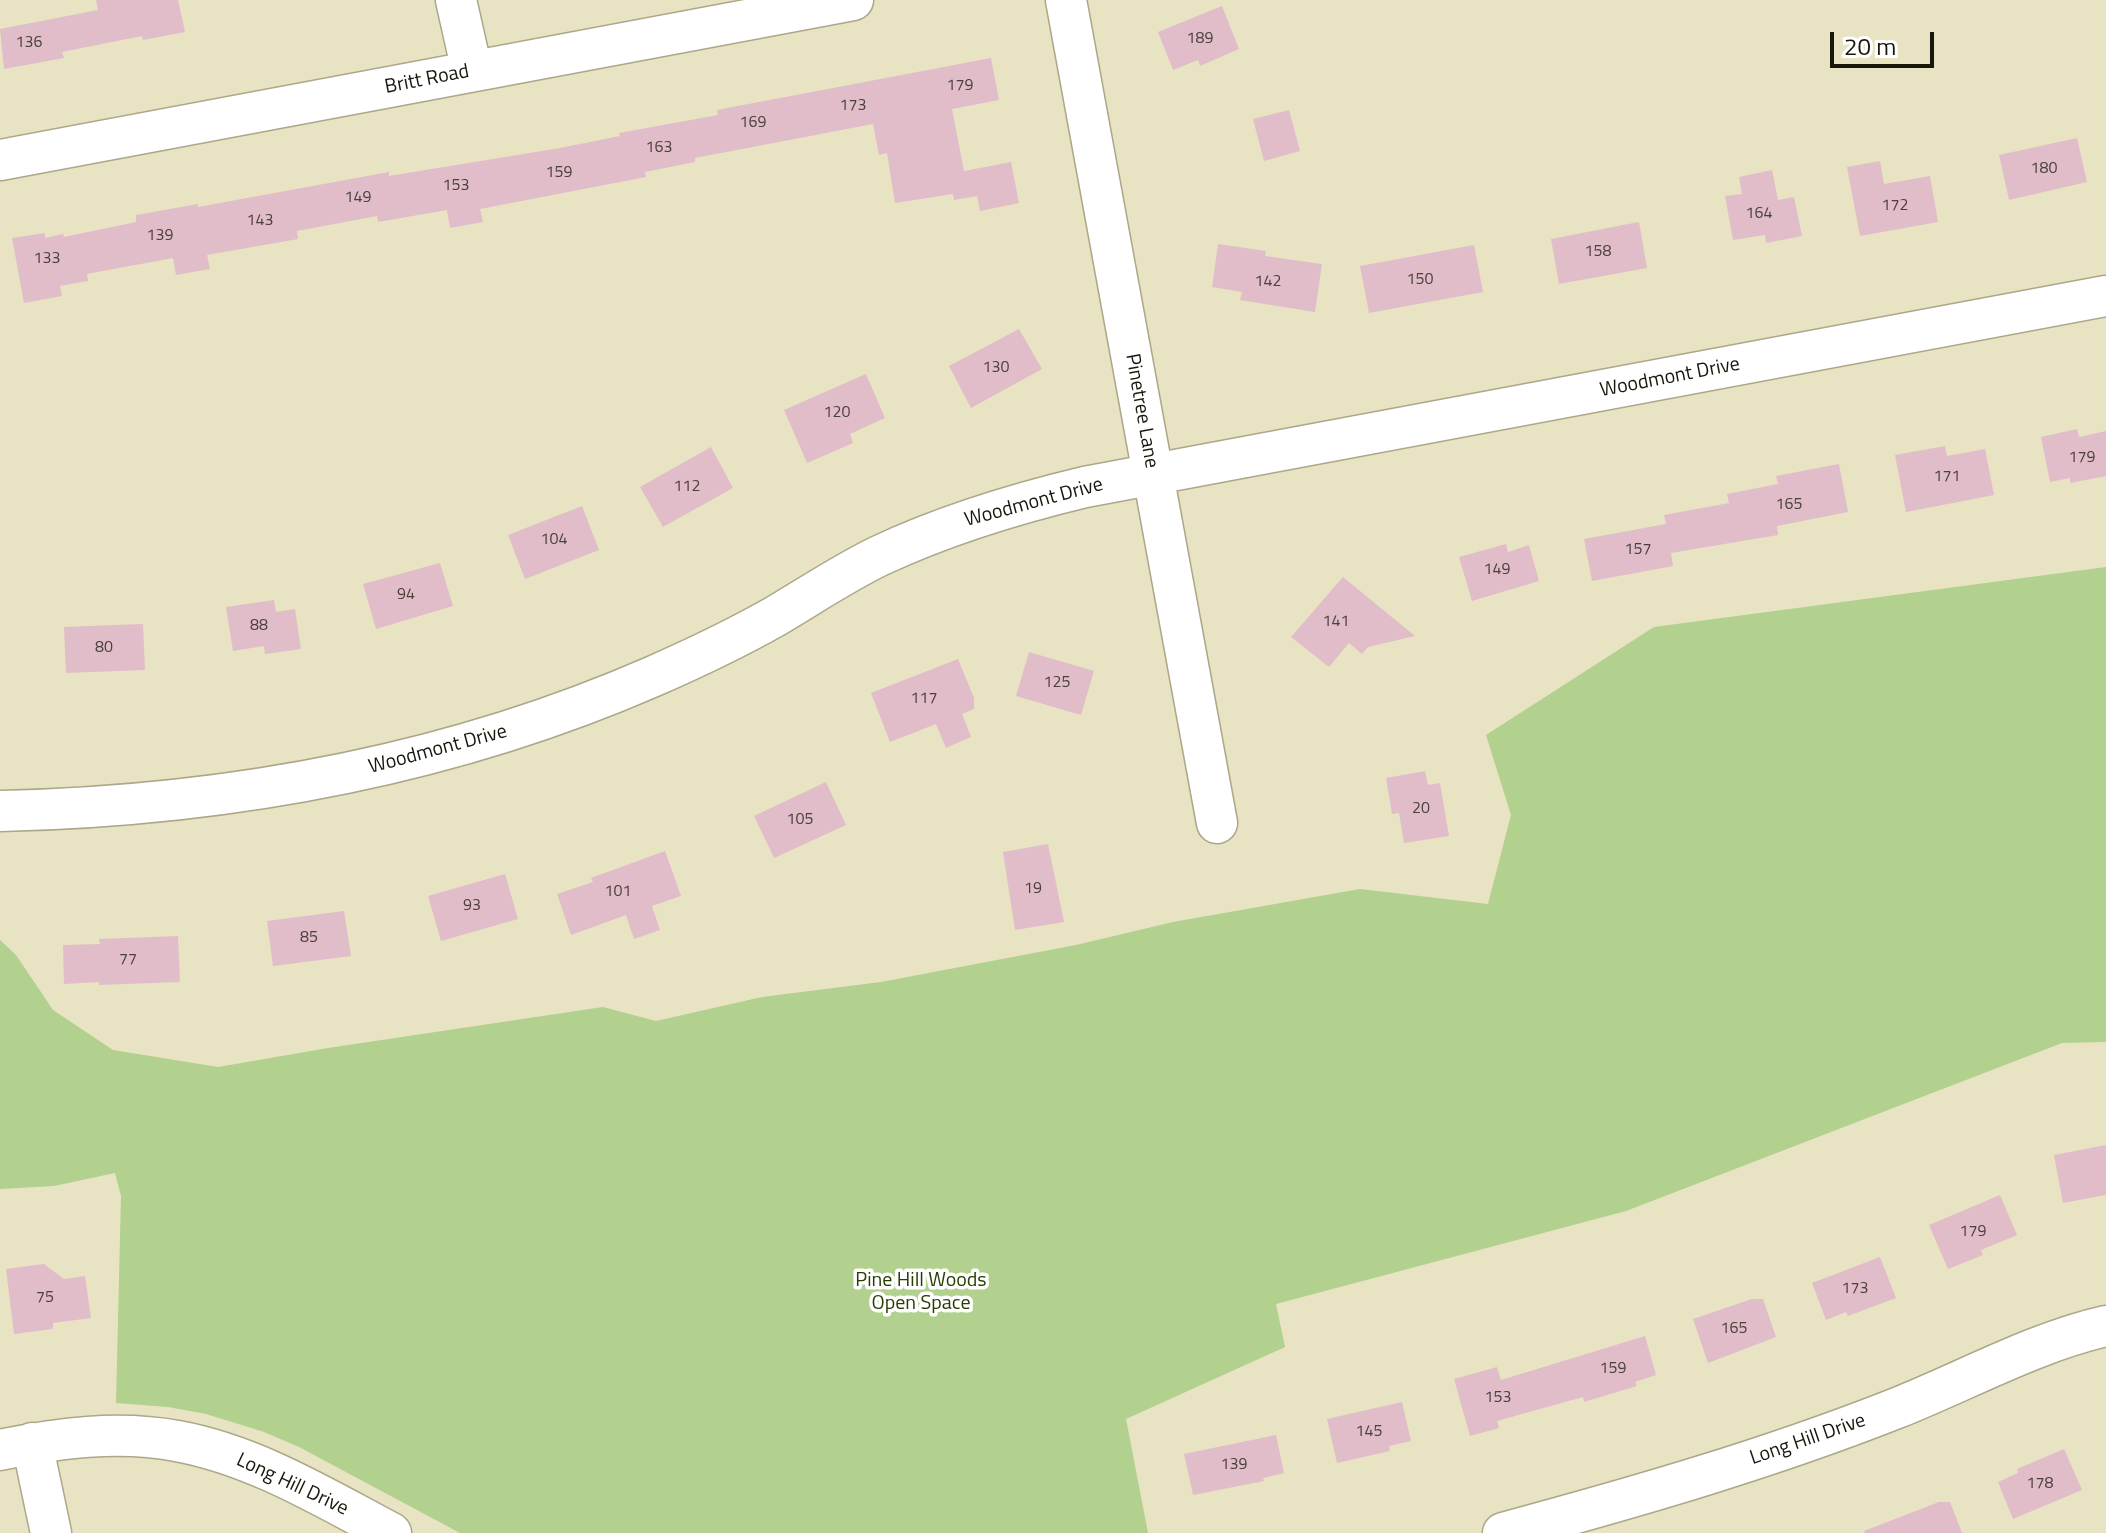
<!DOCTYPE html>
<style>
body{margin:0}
#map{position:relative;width:2106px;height:1533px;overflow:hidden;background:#e8e3c3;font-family:"Titillium Web",sans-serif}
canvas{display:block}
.scale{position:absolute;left:1830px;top:32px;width:104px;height:36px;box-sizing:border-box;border:4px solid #19170c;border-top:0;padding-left:10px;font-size:24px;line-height:28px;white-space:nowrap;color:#19170c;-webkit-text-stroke:6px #fff;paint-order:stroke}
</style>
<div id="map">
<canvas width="2106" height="1533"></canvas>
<div class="scale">20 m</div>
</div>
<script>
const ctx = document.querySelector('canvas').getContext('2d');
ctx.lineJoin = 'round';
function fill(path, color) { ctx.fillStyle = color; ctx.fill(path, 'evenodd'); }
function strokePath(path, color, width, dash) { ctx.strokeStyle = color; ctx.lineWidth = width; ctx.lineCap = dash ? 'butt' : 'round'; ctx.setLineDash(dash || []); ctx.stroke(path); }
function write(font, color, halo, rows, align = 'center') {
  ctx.font = font + ' "Titillium Web",sans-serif'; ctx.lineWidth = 7; ctx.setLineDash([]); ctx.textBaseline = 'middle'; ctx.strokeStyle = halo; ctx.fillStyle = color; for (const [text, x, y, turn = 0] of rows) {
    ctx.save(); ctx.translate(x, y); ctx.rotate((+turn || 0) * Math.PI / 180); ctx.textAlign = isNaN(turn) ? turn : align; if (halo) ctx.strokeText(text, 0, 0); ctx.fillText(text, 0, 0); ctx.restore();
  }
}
fill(new Path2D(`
 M2106 567V1042L2062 1043 1626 1211 1276 1304 1285 1347 1126 1419 1148 1533H460L299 1447 264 1432 206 1414 168 1407 116 1403 121 1196 115 1173 54 1186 0 1189V940L16 955 53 1010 113 1050 218 1067 328 1048 603 1007 656 1021 762 997 881 982 1076 945 1173 922 1360 889 1488 904 1511 815 1486 735 1654 627Z`), '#b2d08e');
fill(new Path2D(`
 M96 0H178L185 32 143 40 142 36 62 52 64 58 4 69 0 29 98 10Z
 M1222 6 1239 49 1200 66 1198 60 1173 70 1158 32Z
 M991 58 999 100 952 109 964 171 1011 162 1019 203 980 211 977 196 954 200 953 194 895 203 887 153 879 155 873 124 695 158V162L645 172 646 177 480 209 483 222 450 228 447 210 378 222 377 216 297 231 298 239 207 255 210 269 176 275 173 258 87 274 88 281 60 286 62 296 24 303 12 238 45 233V238L63 234 64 237 136 222V215L198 204V207L389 172V176L560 148 620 136 619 133 718 115 717 110Z
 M1289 110 1300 151 1264 161 1253 119Z
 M2077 138 2087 182 2009 200 1999 155Z
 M1880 161 1884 184 1930 176 1938 222 1860 236 1847 167Z
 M1772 170 1778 200 1794 197 1802 236 1766 243 1765 235 1733 240 1725 196 1742 194 1739 177Z
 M1639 222 1647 268 1559 284 1551 239Z
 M1218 244 1266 251 1265 256 1322 264 1315 312 1240 300 1242 292 1212 287Z
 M1474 245 1483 292 1369 313 1360 266Z
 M1019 329 1042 369 971 408 949 366Z
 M866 374 885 418 850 434 853 443 807 463 784 410Z
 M2077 429 2079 437 2106 431V476L2070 483V478L2050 482 2041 437Z
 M1945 446 1947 456 1985 449 1994 495 1906 512 1895 455Z
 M711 447 733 488 663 527 640 487Z
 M1839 464 1848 512 1777 526 1778 535 1671 553 1673 566 1592 581 1584 539 1666 524 1664 515 1729 503 1727 494 1778 484 1776 476Z
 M582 506 599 550 525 579 508 535Z
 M1506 544 1508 552 1529 545 1539 581 1472 601 1459 557Z
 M440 563 453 606 376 629 363 584Z
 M1343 577 1415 636 1368 647 1362 654 1349 643 1329 667 1291 637Z
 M274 600 276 612 295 609 301 649 265 654 264 646 233 651 226 607Z
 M143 624 145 670 66 673 64 627Z
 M1029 652 1094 671 1081 715 1016 696Z
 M958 659 974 698V709L962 714 971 737 946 748 936 724 890 742 871 693Z
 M1425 771 1428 785 1440 783 1449 836 1404 843 1399 813 1392 814 1386 778Z
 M826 782 846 825 774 858 754 816Z
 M1048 844 1064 922 1015 930 1003 852Z
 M665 851 681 896 652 906 660 930 634 939 626 915 571 935 557 894 593 882 591 878Z
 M505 874 518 919 441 941 428 896Z
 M344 911 351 956 273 966 267 921Z
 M178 936 180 982 99 985V982L64 984 63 945 100 944 99 939Z
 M2106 1145V1195L2063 1203 2054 1155Z
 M2000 1195 2017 1235 1981 1250 1983 1255 1948 1269 1929 1225Z
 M1880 1257 1896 1298 1848 1316 1846 1312 1826 1320 1812 1283Z
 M44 1264 64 1279 85 1276 91 1318 53 1323V1329L14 1334 6 1269Z
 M1752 1299H1763L1776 1337 1708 1363 1693 1319Z
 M1645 1336 1656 1375 1635 1382 1637 1386 1584 1402 1583 1397 1497 1421 1499 1428 1470 1436 1454 1379 1497 1367 1501 1380Z
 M1402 1402 1411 1441 1389 1446 1390 1451 1337 1463 1327 1419Z
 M1276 1435 1284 1473 1263 1478 1264 1481 1193 1495 1184 1454Z
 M2064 1449 2082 1490 2013 1519 1998 1482 2018 1473 2017 1469Z
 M1939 1502H1950L1962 1533H1865L1864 1531Z`), '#e0bdc9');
const minor = new Path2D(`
 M456 0 472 71
 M1066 0 1217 823
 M0 160 853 0
 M0 811C224 806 448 766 654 676 695 658 735 639 774 617 808 597 842 574 879 556 945 525 1014 504 1085 487L2106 296
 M32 1443 51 1533
 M0 1450C58 1438 118 1430 177 1441 254 1455 323 1497 391 1533
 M1503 1533C1636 1497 1768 1459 1897 1408 1965 1381 2035 1342 2106 1326`);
strokePath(minor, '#aca789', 43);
strokePath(minor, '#fff', 40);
write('16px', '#4b403b', null, [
 ["189",1200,39],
 ["136",29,43],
 ["179",960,86],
 ["173",853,106],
 ["169",753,123],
 ["163",659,148],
 ["180",2044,169],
 ["159",559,173],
 ["153",456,186],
 ["149",358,198],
 ["172",1895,206],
 ["164",1759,214],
 ["143",260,221],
 ["139",160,236],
 ["158",1598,252],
 ["133",47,259],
 ["150",1420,280],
 ["142",1268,282],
 ["130",996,368],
 ["120",837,413],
 ["179",2082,458],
 ["171",1947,477],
 ["112",687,487],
 ["165",1789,505],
 ["104",554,540],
 ["157",1638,550],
 ["149",1497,570],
 ["94",406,595],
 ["141",1336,622],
 ["88",259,626],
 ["80",104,648],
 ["125",1057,683],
 ["117",924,699],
 ["20",1421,809],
 ["105",800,820],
 ["19",1033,889],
 ["101",618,892],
 ["93",472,906],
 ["85",309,938],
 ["77",128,960],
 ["179",1973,1232],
 ["173",1855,1289],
 ["75",45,1298],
 ["165",1734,1329],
 ["159",1613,1369],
 ["153",1498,1398],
 ["145",1369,1432],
 ["139",1234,1465],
 ["178",2040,1484]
]);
write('20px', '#19170c', '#fff', [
 ["Britt Road",427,80,-11],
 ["Woodmont Drive",1670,378,-11],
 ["Pinetree Lane",1141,411,80],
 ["Woodmont Drive",1034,503,-15],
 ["Woodmont Drive",438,750,-15],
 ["Long Hill Drive",1808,1440,-19],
 ["Long Hill Drive",292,1485,25]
]);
write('20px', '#283d02', '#fff', [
 ["Pine Hill Woods",921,1281],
 ["Open Space",921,1304]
]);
</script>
